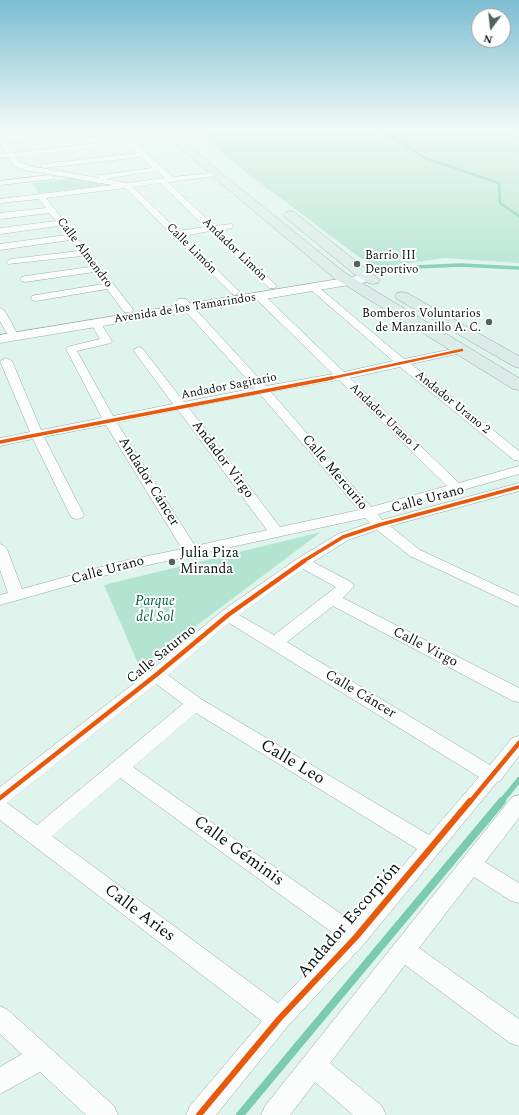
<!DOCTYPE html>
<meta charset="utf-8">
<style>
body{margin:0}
#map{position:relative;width:519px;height:1115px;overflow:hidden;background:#dff4ec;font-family:Spectral,serif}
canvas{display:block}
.north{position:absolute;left:471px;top:8px;width:40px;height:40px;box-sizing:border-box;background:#fff;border:1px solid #9ba19f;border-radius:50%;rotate:195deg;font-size:11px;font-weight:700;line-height:16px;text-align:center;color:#06130e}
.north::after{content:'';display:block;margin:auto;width:14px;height:18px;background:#52625c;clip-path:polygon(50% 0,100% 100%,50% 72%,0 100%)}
</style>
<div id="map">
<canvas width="519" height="1115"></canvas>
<div class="north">N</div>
</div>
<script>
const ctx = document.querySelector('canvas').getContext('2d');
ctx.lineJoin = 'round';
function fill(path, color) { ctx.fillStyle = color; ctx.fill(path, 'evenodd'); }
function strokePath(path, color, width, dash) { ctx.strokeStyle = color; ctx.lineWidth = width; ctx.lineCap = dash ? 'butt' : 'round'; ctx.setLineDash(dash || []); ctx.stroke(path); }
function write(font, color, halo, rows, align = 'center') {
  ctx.font = font + ' Spectral,serif'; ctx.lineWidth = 4; ctx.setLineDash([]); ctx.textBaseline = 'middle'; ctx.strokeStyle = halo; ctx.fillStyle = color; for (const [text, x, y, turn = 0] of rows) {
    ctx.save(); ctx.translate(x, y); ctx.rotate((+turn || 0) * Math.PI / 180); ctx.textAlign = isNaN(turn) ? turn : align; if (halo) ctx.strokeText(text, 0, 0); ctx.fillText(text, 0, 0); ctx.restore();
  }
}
fill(new Path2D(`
 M194 130H519V263L445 258 374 268 244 171Z
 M71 178 106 185 39 193 32 183Z
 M321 532 140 668 104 585Z`), '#b3e3d1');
strokePath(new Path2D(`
 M382 130 425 158 499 183 500 203 519 216`), '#7bcbb0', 2.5);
strokePath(new Path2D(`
 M377 273 415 267 461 265 519 268`), '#7bcbb0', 3.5);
strokePath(new Path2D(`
 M501 802 519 780`), '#7bcbb0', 5.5);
strokePath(new Path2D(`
 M240 1115 502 801`), '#7bcbb0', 8);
const minor = new Path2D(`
 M114 130H121L173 177 219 172 220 174 216 176 168 182 214 226 232 224 233 226 232 228 219 230 275 284 277 286 275 288H269L210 231 183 236 240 292 235 295 232 294 125 188 46 198 132 308 133 310 132 312H124L107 289 36 301 32 300 31 298 32 296 36 295 103 284 94 272 25 282 22 281 20 279 22 277 25 276 90 267 82 256 8 264 6 262 8 260 11 259 78 251 70 240 0 250V244L66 235 59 226 0 234V228L56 221 49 213 0 219V213L46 208 39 199 0 203V199L112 185 24 170 13 165 9 157 0 158V154L6 153 0 143V135L2 136 13 153 123 140ZM127 143 137 153 44 164 40 166 44 168 141 157 152 168 102 175H99V178L29 166 19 161 16 157ZM156 171 165 178 127 183 105 179ZM160 183 205 227 178 231 133 187Z
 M50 175 54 177 53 179 0 185V181Z
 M313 284 316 285 404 359 462 347 467 350 466 352 411 364 519 451V461L514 460 400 367 350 378 459 483 519 466V474L378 514 382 520 519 483V491L390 526 420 550 519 596V607L410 556 377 530 348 540 313 562 351 582 354 586 343 598 519 688V702L513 701 333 606 287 642 490 765 512 738 519 736V756L500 781 497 782 364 944 287 1027 216 1115H186L190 1106 262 1021 0 820V787L150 671 222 611 297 559 338 534 370 523 365 518 125 570 0 605V595L8 593 0 570V544L5 546 7 549 22 589 123 561 182 549 106 425 44 437 84 515 82 518 77 519 72 518 70 515 33 439 0 446V438L30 432 0 361 6 358 12 361 41 430 102 418 66 349 67 347 100 339 91 324 96 321 100 322 112 341 111 343 77 351 113 416 173 404 133 350 138 347 142 348 184 402 255 388 178 303 177 301 178 299H186L266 386 333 374 255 298 254 296 255 294H263L344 372 393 361 310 289 308 287 310 285ZM339 380 447 486 371 507 271 392ZM260 394 359 510 280 527 189 408ZM178 410 267 530 195 546 117 423ZM303 569 336 587 274 635 239 615ZM229 623 479 777 429 835 201 699 168 675ZM156 684 183 704 37 825 7 803ZM196 713 417 849 354 923 133 767ZM120 778 340 938 278 1003 52 836Z
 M0 308 5 311 19 337 18 339H10L9 337 0 321Z
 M519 795V818L485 862 519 883V903L511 901 474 877 419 948 519 1019V1046L510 1043 405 965 330 1063 382 1106 386 1115H353L315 1082 290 1115H261L265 1106 512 797Z
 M0 1006 8 1010 114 1106 118 1115H86L40 1072 0 1094V1067L22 1054 0 1034Z`);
const tertiary = new Path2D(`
 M64 130H96L92 133 0 143V137Z
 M369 274 373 275 375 278 373 281 0 343V335Z`);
const primary = new Path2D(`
 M161 130H172L220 172 344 272 519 378V390L513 389 334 278 212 176Z
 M290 211 294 212 380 280 378 283 373 284 368 283 354 274 286 218 284 215 286 212Z
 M402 292 407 293 519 356V368L513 366 397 299 395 296 397 293Z`);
strokePath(minor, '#98a7a1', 1);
strokePath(tertiary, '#98a7a1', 1);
strokePath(primary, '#8eaea4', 1);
fill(minor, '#fafdfc');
fill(tertiary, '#fafdfc');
fill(primary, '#dcece8');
strokePath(new Path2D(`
 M327 379 462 350`), '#e8590c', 2.5);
strokePath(new Path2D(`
 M0 442 332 378
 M302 562 343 537 379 525 519 487`), '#e8590c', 3.5);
strokePath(new Path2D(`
 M0 798 156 675 228 615 304 561
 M470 802 519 743`), '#e8590c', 4.5);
strokePath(new Path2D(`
 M199 1115 279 1019 356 937 470 801`), '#e8590c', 6);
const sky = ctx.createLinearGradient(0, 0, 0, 287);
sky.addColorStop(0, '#7cbdd2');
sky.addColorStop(0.45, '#f1faf6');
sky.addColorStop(1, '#f1faf600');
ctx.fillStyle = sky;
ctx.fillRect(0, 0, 519, 287);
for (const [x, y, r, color] of [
 [357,264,4,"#52625c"],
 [489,322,4,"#52625c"],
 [172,562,4,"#52625c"]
]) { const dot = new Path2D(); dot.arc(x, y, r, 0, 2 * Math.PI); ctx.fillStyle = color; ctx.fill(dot); strokePath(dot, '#fff', 1.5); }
write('12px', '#06130e', '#fff', [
 ["Calle Limón",191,249,45],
 ["Andador Limón",234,250,44],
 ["Calle Almendro",84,253,53],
 ["Avenida de los Tamarindos",185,309,-9],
 ["Andador Sagitario",229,387,-11],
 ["Andador Urano 2",452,403,39],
 ["Andador Urano 1",384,418,44]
]);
write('12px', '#06130e', '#fff', [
 ["Barrio III",365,257],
 ["Deportivo",365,271],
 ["Bomberos Voluntarios",481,315,"right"],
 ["de Manzanillo A. C.",481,329,"right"]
], 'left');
write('14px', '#06130e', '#fff', [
 ["Andador Virgo",222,460,53],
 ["Calle Mercurio",334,473,50],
 ["Andador Cáncer",148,482,58],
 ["Calle Urano",428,500,-15],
 ["Calle Urano",108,571,-15],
 ["Calle Virgo",425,648,27],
 ["Calle Saturno",162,655,-39],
 ["Calle Cáncer",360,695,31]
]);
write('14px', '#06130e', '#fff', [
 ["Julia Piza",180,554],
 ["Miranda",180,570]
], 'left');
write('italic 14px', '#005b45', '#fff', [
 ["Parque",155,602],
 ["del Sol",155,618]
]);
write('17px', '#06130e', '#fff', [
 ["Calle Leo",292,763,31],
 ["Calle Géminis",238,852,36],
 ["Calle Aries",139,914,37],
 ["Andador Escorpión",350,921,-49]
]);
</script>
